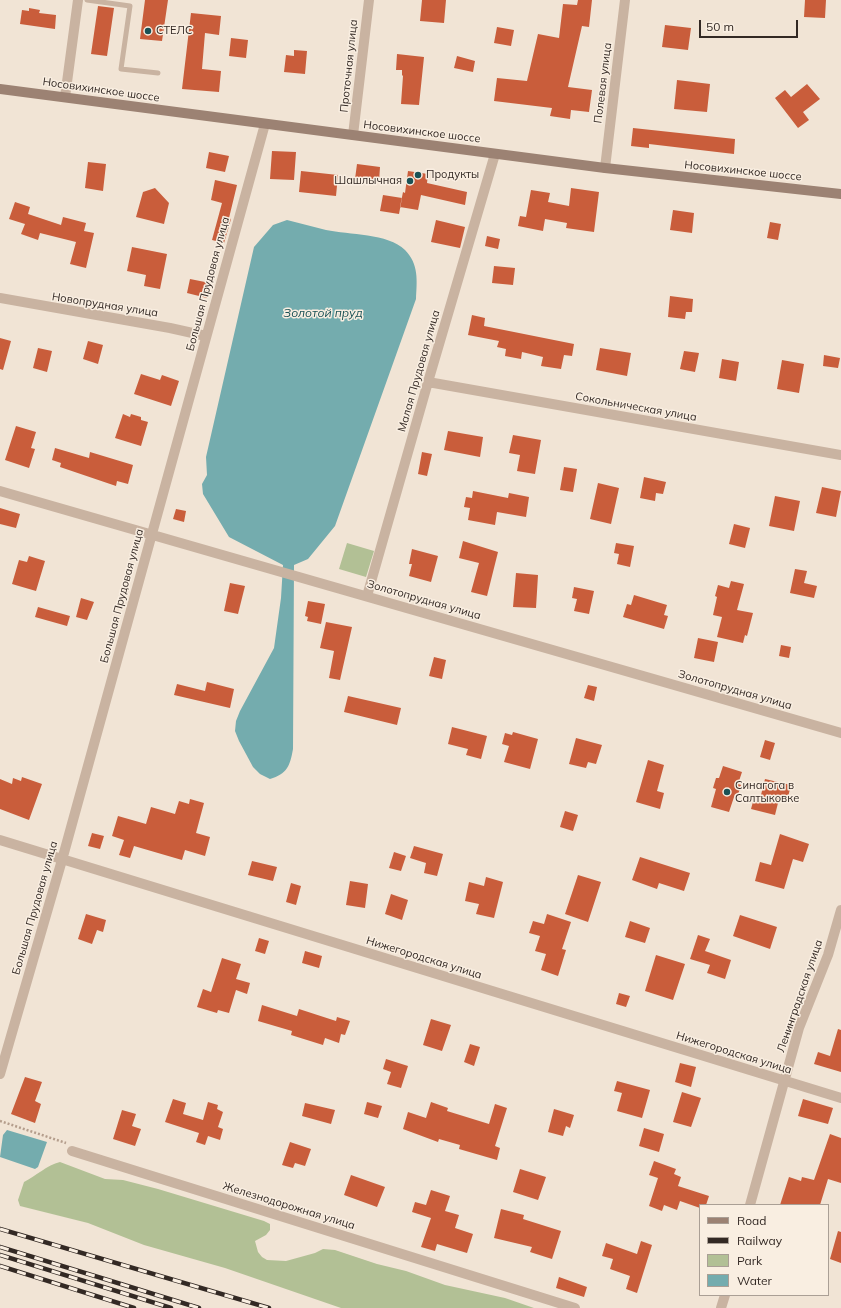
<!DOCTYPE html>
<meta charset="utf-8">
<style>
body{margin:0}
#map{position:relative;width:841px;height:1308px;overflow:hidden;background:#f1e4d5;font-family:Mulish,sans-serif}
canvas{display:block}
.legend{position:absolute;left:699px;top:1204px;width:130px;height:92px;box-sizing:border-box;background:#f9eee1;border:1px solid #aa9f95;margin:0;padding:5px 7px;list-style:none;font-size:12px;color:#332924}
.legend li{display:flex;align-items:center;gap:8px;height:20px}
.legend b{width:20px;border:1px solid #aa9f95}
.scale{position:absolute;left:699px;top:20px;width:99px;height:18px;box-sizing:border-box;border:2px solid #332924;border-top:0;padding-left:5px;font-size:12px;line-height:14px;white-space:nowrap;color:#332924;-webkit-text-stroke:3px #f9eee1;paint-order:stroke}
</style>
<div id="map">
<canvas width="841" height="1308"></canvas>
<ul class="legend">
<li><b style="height:5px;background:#9c8273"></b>Road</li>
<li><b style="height:5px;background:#332924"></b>Railway</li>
<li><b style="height:11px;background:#b2c095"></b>Park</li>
<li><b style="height:11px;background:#74acae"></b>Water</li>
</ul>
<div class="scale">50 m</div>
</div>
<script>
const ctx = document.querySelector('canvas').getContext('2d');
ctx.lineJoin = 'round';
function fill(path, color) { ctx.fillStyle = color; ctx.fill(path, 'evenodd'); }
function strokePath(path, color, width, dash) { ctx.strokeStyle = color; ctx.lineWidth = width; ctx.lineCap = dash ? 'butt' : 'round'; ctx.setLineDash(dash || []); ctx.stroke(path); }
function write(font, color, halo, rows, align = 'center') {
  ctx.font = font + ' Mulish,sans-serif'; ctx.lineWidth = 3; ctx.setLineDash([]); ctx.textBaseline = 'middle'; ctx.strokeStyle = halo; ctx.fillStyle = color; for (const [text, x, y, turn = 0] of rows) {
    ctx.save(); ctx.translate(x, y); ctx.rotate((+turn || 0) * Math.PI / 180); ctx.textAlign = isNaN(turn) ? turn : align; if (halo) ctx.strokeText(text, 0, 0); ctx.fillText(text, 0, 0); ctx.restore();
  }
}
fill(new Path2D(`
 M347 543 374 551 366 577 339 569Z
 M60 1162 105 1179 123 1180 158 1189 264 1221 270 1224V1230L266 1235 255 1241 258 1252 262 1257 267 1260 286 1261 315 1253 323 1249 335 1250 377 1264 406 1271 445 1285 505 1298 534 1308H341L225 1268 144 1245 88 1223 20 1206 18 1200 24 1182C36 1176 47 1165 60 1162Z`), '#b2c095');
fill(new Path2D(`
 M287 220C300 223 313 227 326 230 349 235 388 233 405 250 419 264 417 281 416 299L335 526 308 559 294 565 293 749C290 766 287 774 270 779L260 774 253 767 239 741 235 731 236 721 240 711 274 648 281 598 283 565 229 537 203 494 202 484 207 475 206 457 254 247 273 225Z
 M7 1130 47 1142 38 1167 35 1169 0 1157 3 1135Z`), '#74acae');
fill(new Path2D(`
 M145 0H168L162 41 140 39Z
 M422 0H446L444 23 420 21Z
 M578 0H592L589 27 582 26 568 87 592 90 589 112 571 110 570 119 550 116 552 108 494 101 497 78 527 81 538 34 559 38 563 4 577 5Z
 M805 0H826L825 18 804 17Z
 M98 6 114 8 107 56 91 54Z
 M29 8 40 10 39 13 56 15 55 29 20 24 22 10 29 11Z
 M191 13 221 16 219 35 205 33 202 69 221 71 219 92 182 89Z
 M665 25 691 28 688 50 662 47Z
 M497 27 514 30 511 46 494 43Z
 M231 38 248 40 246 58 229 56Z
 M294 50 307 51 305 74 284 72 286 55 294 56Z
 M397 54 424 57 419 105 401 104 403 76 402 75V70H396Z
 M457 56 475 61 473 72 454 68Z
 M677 80 710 84 707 112 674 109Z
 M807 84 820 99 803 112 809 120 798 128 775 98 785 90 791 97Z
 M633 128 735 139 734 154 649 144V148L631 146Z
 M272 151 296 152 294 180 270 179Z
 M209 152 229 156 225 172 206 168Z
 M88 162 106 164 103 191 85 188Z
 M357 164 380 167 379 182 355 179Z
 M301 171 338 175 336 196 299 192Z
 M408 171 428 174 427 183 467 192 465 205 421 195 418 210 400 207 403 192 405 193Z
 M215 180 237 185 229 218 231 219 224 243 212 240 222 203 211 200Z
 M155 188 169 203 164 224 136 217 143 192Z
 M571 188 599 192 594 232 566 228 567 223 545 219 543 231 518 226 520 216 526 217 531 190 550 193 548 202 569 206Z
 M383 195 402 198 399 214 380 211Z
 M15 202 30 207 28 214 61 225 63 217 86 223 84 231 94 233 86 268 70 264 76 242 40 233 38 240 21 234 25 224 9 219Z
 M673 210 694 213 692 233 670 230Z
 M436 220 465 227 460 248 431 242Z
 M770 222 781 224 778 240 767 238Z
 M487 236 500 239 498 249 485 246Z
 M132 247 167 254 160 289 144 286 146 275 127 271Z
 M494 266 515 268 513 285 492 283Z
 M190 279 210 283 207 298 187 293Z
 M670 296 693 299 692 312H686L685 319 668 317Z
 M472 315 485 318 484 326 574 344 572 356 564 355 561 369 541 366 543 357 522 352 521 359 505 356 506 349 497 347 499 341 468 335Z
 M0 338 11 341 3 370 0 369Z
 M88 341 103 345 98 364 83 359Z
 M38 348 52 351 47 372 33 368Z
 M600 348 631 353 627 376 596 370Z
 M684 351 699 353 695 372 680 369Z
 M824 355 840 358 838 368 823 366Z
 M722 359 739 362 736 381 719 378Z
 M782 360 804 364 799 393 777 389Z
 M141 374 160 380 162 375 179 381 171 406 134 394Z
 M123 414 130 417 131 414 141 417V420L148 422 141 446 115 438Z
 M16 426 36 432 31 448 35 449 29 468 5 460Z
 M448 431 483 437 480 457 444 450Z
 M513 435 541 440 535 474 517 471 520 455 509 453Z
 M55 448 89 458 90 452 133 465 128 484 117 481 116 486 60 467 61 463 52 460Z
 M422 452 432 454 427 476 418 474Z
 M564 467 577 469 573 492 560 490Z
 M644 477 666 482 663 494 656 493 655 501 640 498Z
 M598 483 619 488 611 524 590 519Z
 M822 487 841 491 836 517 816 513Z
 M473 491 508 498 509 493 529 497 526 517 497 512 495 525 468 520 470 508 464 507 466 497 472 498Z
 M775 496 800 501 794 531 769 526Z
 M0 508 20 514 16 528 0 524Z
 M176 509 186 511 184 522 173 519Z
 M734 524 750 528 745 548 729 544Z
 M463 541 498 552 487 596 471 592 479 563 459 558Z
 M616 543 634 546 630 567 617 564 619 554 614 553Z
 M412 549 438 556 431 582 409 576 412 564H409Z
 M29 556 45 561 36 591 12 584 19 560 27 562Z
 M795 569 807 571 804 583 817 586 814 598 790 593Z
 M516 573 538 575 536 608 513 607Z
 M731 581 744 584 737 610 753 613 747 636 745 635 743 643 717 637 722 617 713 615 717 597 715 596 718 585 729 588Z
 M230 583 245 586 238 614 224 611Z
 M574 587 594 591 589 614 574 611 577 599 572 598Z
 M634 595 667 605 664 615 668 616 664 629 623 617 627 604 631 605Z
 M81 598 94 602 87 620 76 617Z
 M308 601 325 604 321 624 307 621 308 617 305 616Z
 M38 607 70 616 67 626 35 617Z
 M326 622 352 627 340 680 329 678 334 651 320 648Z
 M698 638 718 642 714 662 694 658Z
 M781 645 791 647 789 658 779 656Z
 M434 657 446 660 442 679 429 676Z
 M207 682 234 689 230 708 174 695 177 684 205 691Z
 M588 685 597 687 594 701 584 698Z
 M348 696 401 708 397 725 344 712Z
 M452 727 487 736 481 759 466 755 468 749 448 744Z
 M513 732 538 739 530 769 504 762 509 746 502 744 505 733 512 735Z
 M576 738 602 745 596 764 588 762 586 768 569 764Z
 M765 740 775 743 770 760 760 757Z
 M648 760 664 765 657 791 664 793 660 809 636 802Z
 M723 766 742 772 738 784 741 785 738 795 735 794 729 812 711 807 716 789 713 788 716 778H719Z
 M22 777 42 784 29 820 0 809V779L12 784 13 778 21 781Z
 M765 779 791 785 788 797 780 795 775 815 751 809 754 798 760 799Z
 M190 799 204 803 196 833 210 837 205 856 185 850 182 860 134 846 130 858 119 855 124 840 112 836 118 816 146 824 151 807 175 814 179 801 189 804Z
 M565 811 578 815 573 831 560 827Z
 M92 833 104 836 100 849 88 846Z
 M780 834 809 844 803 862 793 859 784 889 755 881 760 862 771 865Z
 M414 846 443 854 437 876 424 873 426 863 410 858Z
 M394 852 406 856 401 871 389 868Z
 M640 857 690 873 684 891 659 883 657 889 632 880Z
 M252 861 277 867 273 881 248 875Z
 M578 875 601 882 588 922 565 914Z
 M486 877 503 882 494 918 476 914 479 904 465 901 469 882 484 886Z
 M350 881 368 884 365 908 346 905Z
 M291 883 301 886 296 905 286 902Z
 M391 894 408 900 402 920 385 914Z
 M86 914 106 920 103 932 97 930 92 944 78 939Z
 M547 914 571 922 562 949 566 950 558 976 541 970 546 954 535 951 540 936 529 933 533 921 544 924Z
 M740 915 777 927 770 949 733 936Z
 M630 921 650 928 645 943 625 937Z
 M698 935 710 939 705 951 731 960 725 979 707 973 710 965 690 959Z
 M259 938 269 941 265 954 255 951Z
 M305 951 322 956 319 968 302 963Z
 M656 955 685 964 673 1000 645 991Z
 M222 958 241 964 236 979 250 983 247 994 236 990 229 1013 218 1010 217 1013 197 1007 203 989 211 992Z
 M619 993 630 996 626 1007 616 1004Z
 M262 1005 297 1016 299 1009 336 1021 337 1017 350 1021 345 1035 341 1034 339 1043 325 1038 323 1045 291 1035 292 1031 258 1021Z
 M431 1019 451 1025 442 1051 423 1045Z
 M838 1029 841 1030V1072L814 1064 818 1052 830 1056Z
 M470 1044 480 1047 474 1066 464 1062Z
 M386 1059 408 1066 401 1088 387 1084 391 1072 383 1069Z
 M680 1063 696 1067 691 1087 675 1082Z
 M25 1077 42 1082 35 1101 41 1104 35 1123 11 1114Z
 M617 1081 650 1090 642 1118 617 1111 622 1093 614 1091Z
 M682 1092 701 1098 691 1127 673 1122Z
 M173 1099 186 1103 183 1114 203 1120 208 1102 218 1105 217 1109 223 1112 218 1127 223 1129 220 1140 208 1136 205 1145 196 1142 199 1133 165 1122Z
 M803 1099 833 1108 828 1124 798 1116Z
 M367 1102 382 1106 378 1118 364 1114Z
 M431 1102 448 1108 447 1111 489 1124 495 1104 507 1108 495 1146 500 1148 497 1160 459 1149 460 1145 439 1139 438 1142 403 1129 408 1112 426 1118Z
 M305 1103 335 1110 331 1124 302 1116Z
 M554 1109 574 1115 570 1128 566 1126 563 1136 548 1132Z
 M122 1110 136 1114 132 1126 141 1129 135 1146 113 1139Z
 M644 1128 664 1134 659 1152 639 1146Z
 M830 1134 841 1138V1183L828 1179 820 1205H780L789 1177 801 1181 802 1177 814 1180Z
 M290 1142 311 1149 305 1166 295 1163 293 1168 282 1165Z
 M654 1161 676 1169 674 1174 681 1177 678 1186 709 1196 706 1205H700V1208L680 1201 677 1210 664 1205 662 1211 649 1206 658 1178 649 1175Z
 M520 1169 546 1177 538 1200 513 1192Z
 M351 1175 385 1187 377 1207 344 1195Z
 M431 1190 450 1196 445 1211 459 1215 455 1228 473 1234 467 1253 437 1244 435 1251 421 1247 431 1218 412 1212 415 1202 426 1205Z
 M501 1209 524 1215 523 1219 561 1231 552 1259 530 1252 532 1247 494 1238Z
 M838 1231 841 1232V1263L830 1259Z
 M641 1241 652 1245 637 1293 626 1289 630 1276 610 1269 613 1259 602 1256 606 1243 637 1254Z
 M559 1277 587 1287 584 1297 556 1288Z`), '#c95d3b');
strokePath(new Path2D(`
 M0 1121 66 1143`), '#b49d8c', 2.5, [2, 2]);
strokePath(new Path2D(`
 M87 0 130 6 121 69 158 73`), '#c9b3a1', 5);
strokePath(new Path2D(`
 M65 97 78 0
 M353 135 369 0
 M605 168 625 0
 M0 298 170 328 206 336
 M428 382 841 455
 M0 491 841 733
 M367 596 428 382 495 154
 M0 840 841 1098
 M0 1074 62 860 265 124
 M72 1151 575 1308
 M750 1205 799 1028 828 955 841 910
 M721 1308 725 1295`), '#c9b3a1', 10);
strokePath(new Path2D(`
 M0 89 605 168 841 194`), '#9c8273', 10);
const rail = new Path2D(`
 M0 1229 269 1308
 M0 1247 199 1308
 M0 1255 171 1308
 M0 1266 134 1308`);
strokePath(rail, '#332924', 4.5);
strokePath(rail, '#f9eee1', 3, [9]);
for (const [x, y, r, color] of [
 [148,31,4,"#195155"],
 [418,175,4,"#195155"],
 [410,181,4,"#195155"],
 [727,792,4,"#195155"]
]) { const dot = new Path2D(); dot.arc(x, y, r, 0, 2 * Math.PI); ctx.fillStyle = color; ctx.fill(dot); strokePath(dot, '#f9eee1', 1.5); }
write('11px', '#332924', '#f9eee1', [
 ["СТЕЛС",156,31],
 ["Продукты",426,175],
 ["Шашлычная",402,181,"right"],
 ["Синагога в",735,786],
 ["Салтыковке",735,799]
], 'left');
write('11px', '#332924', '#f9eee1', [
 ["Проточная улица",349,66,-84],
 ["Полевая улица",603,83,-83],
 ["Носовихинское шоссе",101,90,8],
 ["Носовихинское шоссе",422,132,7],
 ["Носовихинское шоссе",743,171,6],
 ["Большая Прудовая улица",208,284,-75],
 ["Новопрудная улица",105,305,9],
 ["Малая Прудовая улица",419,371,-74],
 ["Сокольническая улица",636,407,10],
 ["Большая Прудовая улица",122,596,-75],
 ["Золотопрудная улица",424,600,16],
 ["Золотопрудная улица",735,690,16],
 ["Большая Прудовая улица",35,908,-74],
 ["Нижегородская улица",424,958,17],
 ["Ленинградская улица",800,996,-71],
 ["Нижегородская улица",734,1053,17],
 ["Железнодорожная улица",289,1206,17]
]);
write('italic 12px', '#195155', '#f9eee1', [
 ["Золотой пруд",323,313]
]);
</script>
